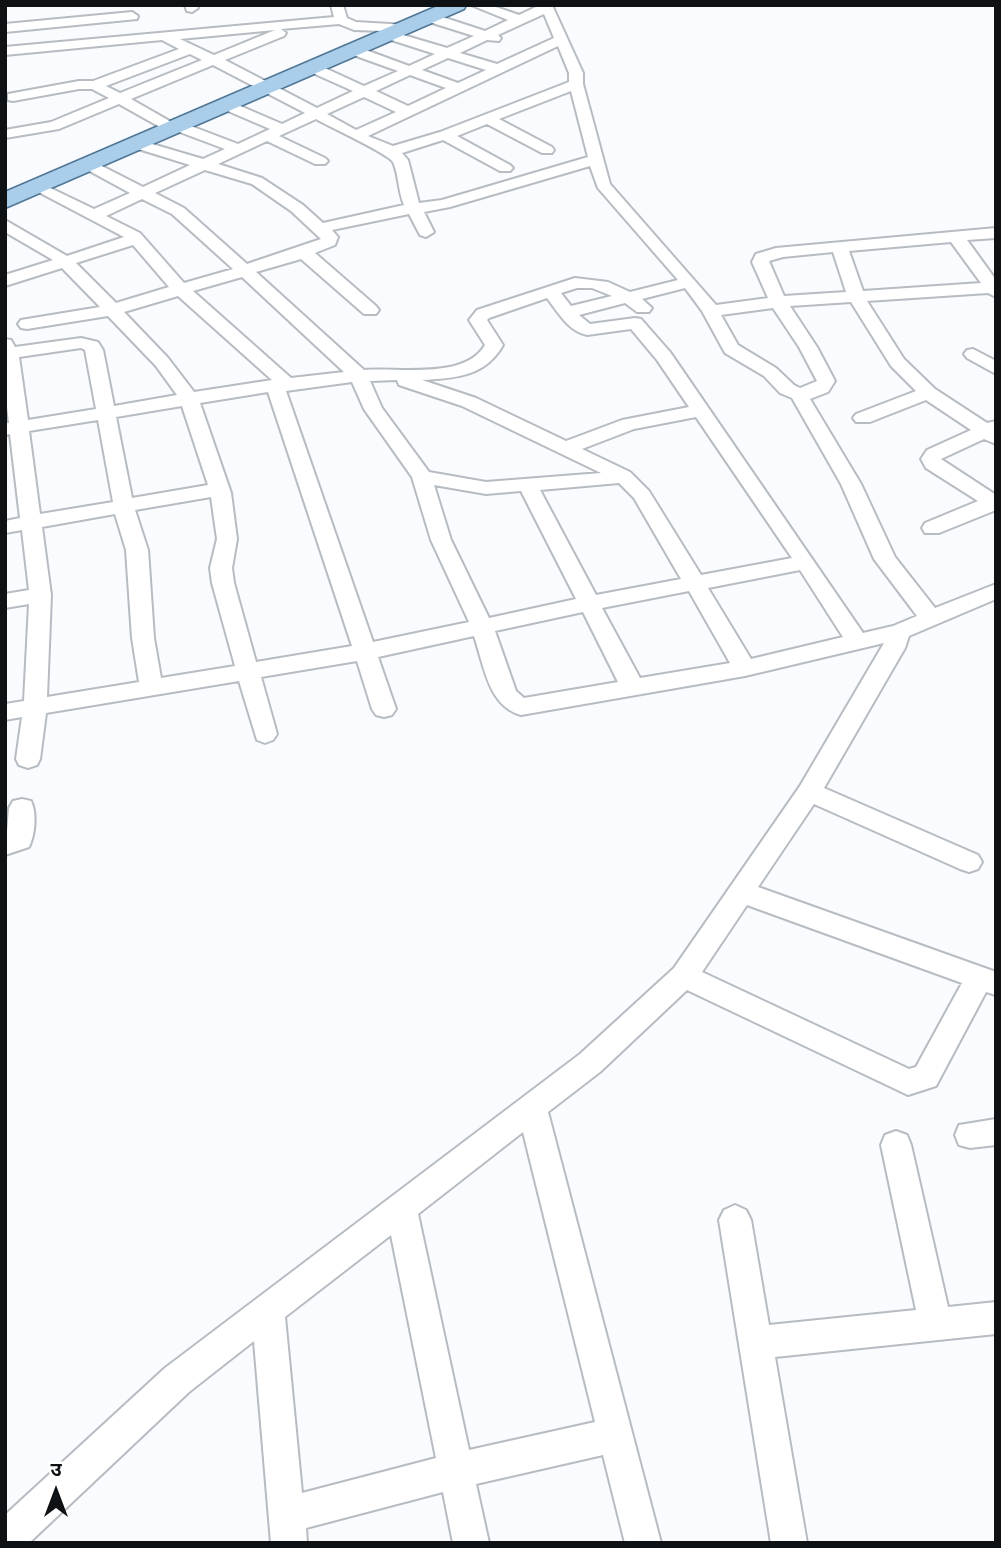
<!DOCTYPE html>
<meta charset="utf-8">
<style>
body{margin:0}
#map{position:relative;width:1001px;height:1548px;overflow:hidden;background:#f9fbfe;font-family:"Alegreya Sans","Noto Sans Devanagari",sans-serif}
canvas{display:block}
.frame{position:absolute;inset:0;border:7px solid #0f1214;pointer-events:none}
.north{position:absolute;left:21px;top:1457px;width:70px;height:70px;-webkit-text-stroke:5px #fff;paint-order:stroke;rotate:0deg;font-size:19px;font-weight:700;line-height:28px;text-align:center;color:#0f1214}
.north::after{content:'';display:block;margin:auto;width:24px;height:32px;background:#0f1214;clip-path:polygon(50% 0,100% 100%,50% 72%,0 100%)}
</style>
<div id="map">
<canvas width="1001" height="1548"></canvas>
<div class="frame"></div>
<div class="north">उ</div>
</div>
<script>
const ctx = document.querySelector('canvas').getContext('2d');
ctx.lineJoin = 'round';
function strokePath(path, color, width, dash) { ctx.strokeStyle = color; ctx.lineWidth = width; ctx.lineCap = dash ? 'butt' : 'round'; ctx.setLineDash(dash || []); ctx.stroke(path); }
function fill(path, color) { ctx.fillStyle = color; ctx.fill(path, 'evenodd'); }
const street = new Path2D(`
 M185 5H197L198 8 192 12 187 11Z
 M331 5H343L347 18 356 22 407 25V31L393 32 447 48 474 36 423 20V14H433L485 31 508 20 471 5H490L519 15 540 5H552L583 73V84L610 184 716 305 768 298 752 262 756 254 776 248 996 228V238L967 240 996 280V297L988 293 867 301 904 359 935 389 987 423 996 421V444L984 439 941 459 996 495V510L939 533H925L922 528 925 523 978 501 926 468 921 459 927 450 971 430 926 400 870 422H856L853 418 856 414 916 391 891 366 851 302 790 306 817 347 835 381 828 392 810 399 861 484 895 557 935 608 996 584V599L909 636 905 648 824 788 978 855 982 862 978 869 969 872 960 869 814 804 758 887 996 972V995L986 992 936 1086 908 1095 687 990 600 1072 548 1112 661 1543H625L603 1455 476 1484 489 1543H453L443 1492 306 1528 307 1543H271L254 1341 189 1392 29 1543H5V1515L165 1368 580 1054 674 968 800 786 884 643 745 676 521 715C488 706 484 665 474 636L378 657 396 709 392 715 384 717 376 715 372 709 357 661 261 677 277 734 273 740 265 743 257 740 239 681 46 713 40 759 37 765 28 768 19 765 16 759 22 717 5 720V704L24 701 29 604 5 608V594L29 590 22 530 5 533V521L20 518 10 434 5 435V423H9L5 392V339L11 340 15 347 81 338 98 342 103 350 114 406 177 395 156 366 108 316 27 329 21 328 18 324 21 320 100 307 62 268 5 286V275L53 260 5 232V220L67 256 124 237 29 187 32 184H42L94 209 130 193 84 168 81 165 84 162H94L143 187 190 165 132 147 130 144 132 141H142L203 159 225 149 177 131H167L119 104 59 129 5 138V130L51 122 109 98 92 89H79L13 101 8 100V94L79 81H93L179 49 162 40 5 55V47L334 17ZM544 14 554 38 497 64 460 53 487 40 499 41 501 38 498 35ZM339 24 354 30 383 31 380 34 382 37 435 54 409 66 355 46H345V52L398 71 364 86 316 64H306V70L353 91 317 108 225 60 284 36 286 33 281 29ZM275 30 214 55 180 39ZM558 46 569 73V82L440 132 393 146 368 136ZM190 54 202 60 120 93 106 86ZM448 58 486 70 458 83 422 70ZM213 65 305 113 282 124 231 102H221V108L270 129 238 144 183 123H173L131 99ZM410 75 446 88 408 106 376 91ZM571 91 588 157 442 200 419 203 408 160 402 153 443 140 500 171H510L513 168 510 165 457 136 487 124 542 153H552L554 150 552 147 499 119ZM364 97 396 112 356 130 327 114ZM316 119C328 126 389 154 393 162 399 175 398 191 404 205L323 223 303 205 262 178 218 164 267 141 315 164H325L328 161 325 158 279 136ZM590 166 598 188 678 280 630 292 608 282 575 278 477 310 469 320 485 345C465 380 398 367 364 370L256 272 301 259 364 314H376L379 310 376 306 315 253 335 245 338 237 332 230 409 214 420 235 426 237 434 232 424 212 450 207ZM205 170 252 184 291 211 321 239 247 264 184 208 155 193ZM142 199 172 214 233 269 184 283 140 233 106 216ZM951 242 981 283 863 291 849 251ZM133 245 169 287 116 303 76 263ZM833 252 846 292 784 296 769 261 783 257ZM242 277 344 372 291 378 193 291ZM577 288H592L612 296 571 306 561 293ZM685 288 702 311 725 353 764 376 780 393 792 398 841 484 874 559 917 616 893 626 863 633 670 352 641 319 635 318 590 324 579 315 625 303 637 312H649L652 308 642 299ZM178 296 272 380 194 392 168 358 124 312ZM547 298C558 312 568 331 587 335L631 329 657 360 689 407 622 420 566 441 476 398 422 380C455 378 485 377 503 345L487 320 489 318ZM773 308 799 347 817 381 800 388 794 385 776 368 738 345 721 315ZM81 348 85 350 96 409 28 420 19 357ZM397 380 399 385 462 406 601 473 486 482 429 472 382 408 370 381ZM352 382 364 409 412 477 431 540 469 622 373 642 286 391ZM268 392 352 646 256 662 234 583 232 568 237 539 231 493 200 403ZM182 406 208 485 132 498 116 417ZM696 417 792 558 701 575 649 491 630 472 582 449 634 429ZM98 420 113 502 40 514 29 431ZM619 483 634 498 681 579 596 595 540 490ZM434 485 486 494 521 491 576 599 489 618 451 540ZM211 497 217 539 210 568 212 583 235 666 161 678 154 638 148 550 135 510ZM115 514 126 550 132 638 139 682 47 697 51 595 42 527ZM800 570 843 637 751 659 708 588ZM689 591 730 663 640 678 602 608ZM583 612 618 682 524 698 516 691 495 631ZM747 905 962 983 916 1067 909 1069 702 972ZM523 1132 595 1422 469 1450 418 1214ZM391 1235 436 1458 302 1493 285 1317Z
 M132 12 138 16 137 19 5 32V24Z
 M973 349 996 361V374L967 358 964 354 967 350Z
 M22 799 31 801C37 813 35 835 29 847L5 855 9 808 13 801Z
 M996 1119V1145L970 1148 959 1145 955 1135 959 1125Z
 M896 1131 907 1135 911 1145 948 1307 996 1302V1334L775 1357 807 1543H771L719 1220 724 1210 735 1205 746 1210 751 1220 769 1325 916 1310 881 1145 885 1135Z`);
const primary = new Path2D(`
 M440 5H466L464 9 5 208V192Z`);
strokePath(street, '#b6bcc2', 4);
strokePath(primary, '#4f7695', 3);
fill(street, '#fff');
fill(primary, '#aacde9');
</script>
